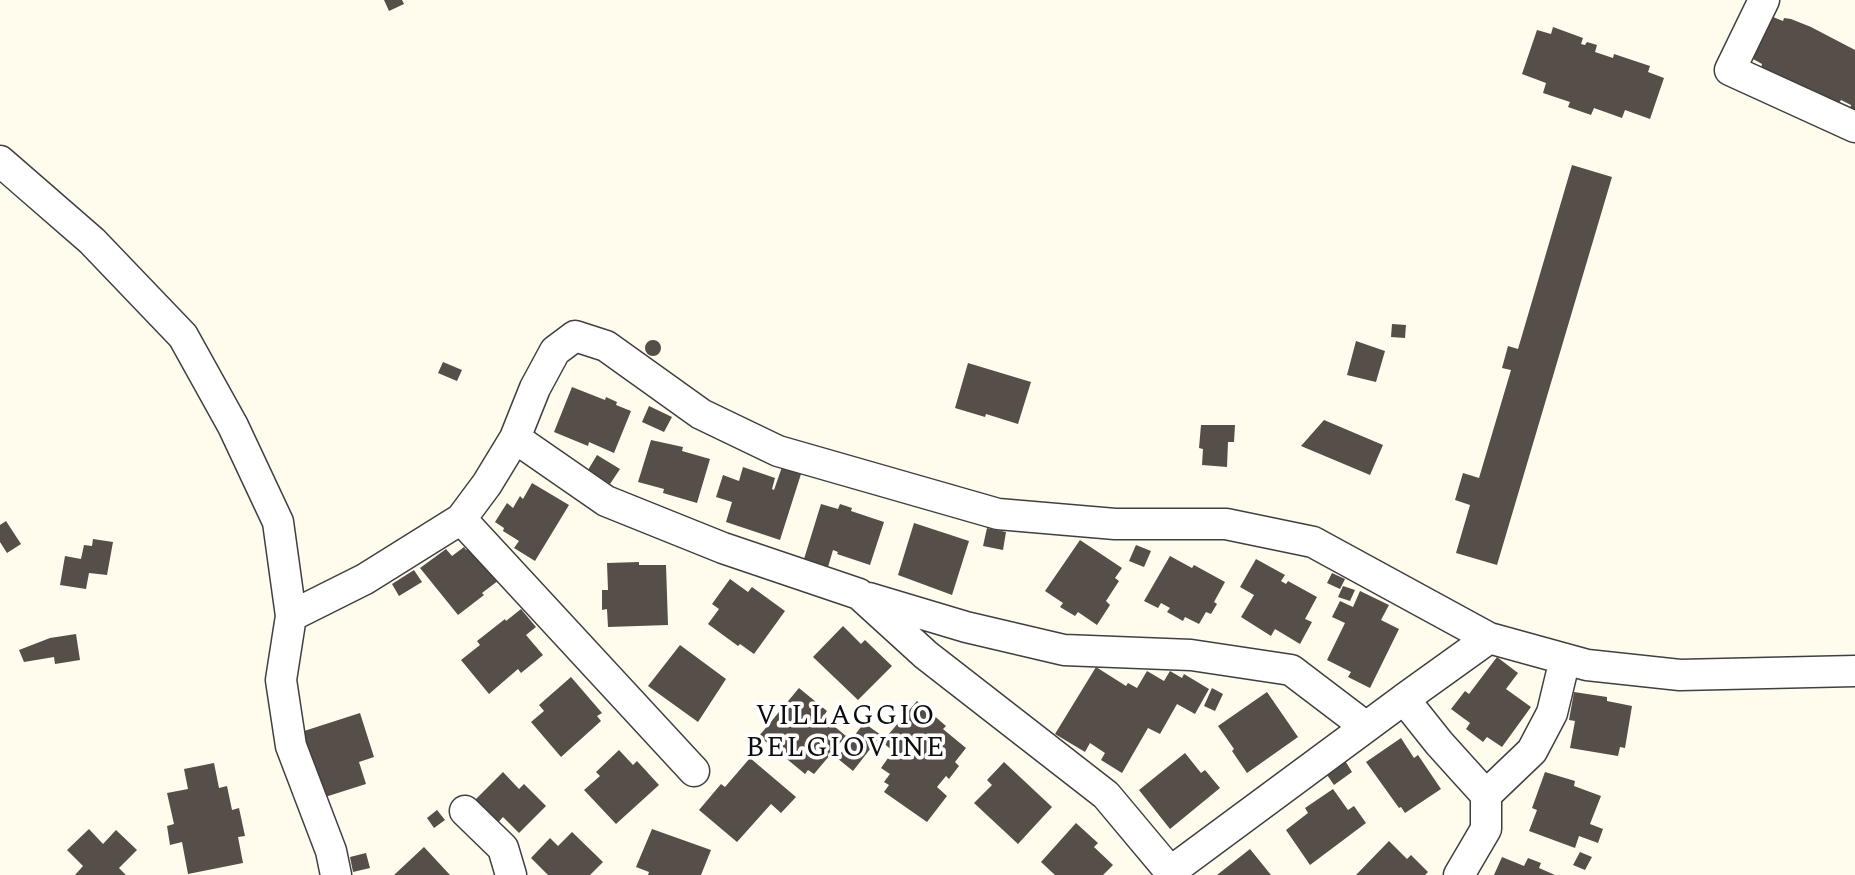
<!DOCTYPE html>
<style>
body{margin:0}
canvas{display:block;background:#fffbed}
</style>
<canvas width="1855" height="875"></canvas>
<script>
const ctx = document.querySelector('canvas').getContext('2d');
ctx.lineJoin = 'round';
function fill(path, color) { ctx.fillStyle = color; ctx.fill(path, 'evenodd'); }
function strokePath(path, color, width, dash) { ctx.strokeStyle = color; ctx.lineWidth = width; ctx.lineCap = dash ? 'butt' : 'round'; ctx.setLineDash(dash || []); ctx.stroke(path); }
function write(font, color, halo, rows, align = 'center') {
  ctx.font = font + ' Spectral,serif'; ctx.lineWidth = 7; ctx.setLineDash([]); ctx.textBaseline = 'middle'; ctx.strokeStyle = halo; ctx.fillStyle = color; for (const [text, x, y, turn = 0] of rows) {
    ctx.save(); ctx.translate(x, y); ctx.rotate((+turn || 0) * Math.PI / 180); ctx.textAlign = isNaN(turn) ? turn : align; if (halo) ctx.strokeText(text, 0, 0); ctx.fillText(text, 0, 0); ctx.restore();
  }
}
fill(new Path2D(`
 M384 0H402L404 4 389 11Z
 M1773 17 1783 21 1784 18 1791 19 1811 27 1855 50V114L1850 109 1851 105 1841 100 1839 103 1818 96 1761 68 1762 64 1753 59Z
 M1553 27 1583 38 1581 44 1585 45 1587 42 1597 45 1595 52 1613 58 1614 54 1650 66 1648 72 1664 78 1650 119 1625 110 1622 118 1594 108 1591 115 1568 107 1570 102 1543 93 1546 83 1522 74 1537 30 1551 34Z
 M1572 165 1612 177 1497 565 1456 553 1470 505 1455 500 1463 473 1479 478 1511 370 1502 368 1508 346 1518 349Z
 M1392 324 1406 325 1405 338 1391 337Z
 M645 348a8 8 0 1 1 16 0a8 8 0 1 1-16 0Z
 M1356 341 1385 351 1376 382 1347 375Z
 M443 362 462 370 457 381 438 373Z
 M968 363 1031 382 1018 424 986 414 985 417 955 408Z
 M572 387 605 400 606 397 617 402 616 405 631 411 614 453 589 442 588 446 554 432Z
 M649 406 672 417 664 432 642 422Z
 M1324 420 1383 445 1370 475 1301 446Z
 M1201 425H1235L1234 442H1228L1227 467 1202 465 1203 449 1199 448Z
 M651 440 683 447 682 451 710 459 697 503 663 493 664 489 638 482Z
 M597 455 620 469 610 484 588 470Z
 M743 467 775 478 772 489 774 490 782 467 801 474 780 540 726 522 732 502 716 497 723 475 739 481Z
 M532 483 569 505 535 561 514 548 519 541 503 531 504 528 495 522 507 503 513 508 520 496 523 499Z
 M821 504 838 509 840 504 852 508 851 511 884 522 870 565 837 554 838 552 833 550 828 567 804 559Z
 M6 521 21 544 7 553 0 542V525Z
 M914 523 969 541 952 595 898 575Z
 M987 528 1006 532 1003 550 983 546Z
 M93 539 113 542 107 575 89 573 86 589 60 585 65 556 81 559 84 545 92 546Z
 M479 540 507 574 482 593 484 595 458 615 420 568 446 549 452 556 464 547 466 550Z
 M1080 540 1122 568 1115 578 1119 581 1106 601 1110 605 1097 625 1078 612 1075 616 1060 607 1063 603 1045 591Z
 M1136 545 1151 551 1144 567 1129 561Z
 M1170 556 1192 568 1194 565 1225 582 1214 602 1217 604 1211 614 1206 612 1199 624 1185 617 1183 621 1167 612 1170 608 1161 603 1158 608 1144 601Z
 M1256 559 1285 575 1281 581 1286 584 1288 581 1317 597 1305 619 1312 622 1300 644 1275 629 1271 636 1241 617 1254 595 1240 587Z
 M639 562V565H666L668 625 608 627 607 609 602 610V590H608L607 563Z
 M414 570 422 582 399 596 392 584Z
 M1332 573 1345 579 1340 589 1327 583Z
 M730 579 748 592 752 587 785 611 754 654 740 644 738 646 708 624 719 609 712 604Z
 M1343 586 1355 590 1350 601 1338 597Z
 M1360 591 1389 605 1381 620 1399 629 1370 688 1348 677 1351 672 1327 660 1345 623 1332 617 1340 601 1353 607Z
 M521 609 536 627 526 635 543 655 521 673 518 669 489 694 461 660 480 645 477 641 505 619 506 621Z
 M843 626 861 644 865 640 892 666 858 700 813 657Z
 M76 634 80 660 55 664 54 657 24 662 19 650 50 638Z
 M680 645 726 679 698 722 648 686Z
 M1497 657 1518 673 1506 689 1531 707 1502 747 1487 737 1483 742 1466 729 1470 723 1451 709 1465 691 1469 694Z
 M1096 667 1126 686 1128 683 1137 688 1147 671 1164 681 1170 671 1182 678 1184 674 1209 689 1195 714 1177 704 1160 734 1148 728 1122 773 1101 760 1105 753 1090 743 1085 752 1055 734Z
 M571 677 602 713 597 716 601 721 561 757 531 722 544 711 539 705Z
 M799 688 827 711 823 717 846 736 814 774 808 770 805 774 759 736Z
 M1212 688 1223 694 1215 711 1204 706Z
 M1267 692 1298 737 1247 773 1232 751 1234 749 1218 726Z
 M1574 692 1607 697V701L1632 706 1625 748 1620 747 1618 756 1570 748 1575 721 1569 720Z
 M917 701 946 726 943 729 966 748 955 762 959 766 949 779 946 776 937 787 947 796 927 822 884 792 889 785 884 782 890 774 881 768 893 751 882 742Z
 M360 713 374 757 359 762 366 784 322 798 301 732Z
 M864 723 881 735 853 771 837 758Z
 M1401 738 1414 758 1418 755 1441 789 1405 813 1401 807 1399 808 1366 762Z
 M619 750 633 765 637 761 659 785 616 824 584 790 600 776 596 772Z
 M1185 753 1201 773 1205 770 1220 788 1170 829 1139 790Z
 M750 758 796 797 781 813 771 804 737 842 699 810 721 784 725 787Z
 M1344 759 1352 772 1334 785 1325 772Z
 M1004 762 1052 807 1018 844 974 803 992 785 987 780Z
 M214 763 219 788 227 786 232 810 239 808 245 836 238 837 243 863 188 874 182 842 170 845 167 826 174 824 167 793 188 789 184 769Z
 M503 772 519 789 524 784 546 806 519 833 503 817 496 825 473 802Z
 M1545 772 1575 781 1574 786 1601 796 1590 824 1603 829 1598 843 1579 836 1575 848 1529 831 1537 810 1532 808Z
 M1333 789 1348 810 1354 806 1366 823 1310 865 1286 830 1308 813 1305 808Z
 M437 810 445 820 434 828 427 818Z
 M1076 823 1098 843 1094 847 1113 865 1103 875H1055L1041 862Z
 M89 829 103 844 116 830 137 850 119 868 126 875H75L83 866 67 850Z
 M652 829 711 850 701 875H648L649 872 636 867Z
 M572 832 603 862 590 875H548L531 858 550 838 558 846Z
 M1389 841 1407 859 1411 855 1428 872 1425 875H1356Z
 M424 847 450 875H394Z
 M1250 849 1271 875H1217Z
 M1580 852 1592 857 1585 870 1573 865Z
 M366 853 370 868 353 872 350 857Z
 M1502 857 1524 866 1528 858 1541 863 1539 868 1555 875H1494Z`), '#564e49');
const minor = new Path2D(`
 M1764 0 1730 70 1855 127
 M0 161 92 241 183 336 233 426 278 522 291 616 281 680 291 746 331 851 336 875
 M515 438 606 501 723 548 859 594 926 655 1106 795 1173 875
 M461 519 694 771
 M869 598 966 627 1064 650 1191 655 1291 670 1366 727
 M291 616 365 579 461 519 487 484 515 438 535 388 555 351 575 336 606 346 701 414 778 451 998 514 1115 524H1226L1313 542 1489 638 1587 665 1680 675 1855 671
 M1404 699 1489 638
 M1486 795 1532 751 1552 713 1565 659
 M465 811 503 848 511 875
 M1170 872 1404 699 1439 743 1486 795V829L1459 875`);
strokePath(minor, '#404040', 33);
strokePath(minor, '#fff', 30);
ctx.letterSpacing = '2px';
write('28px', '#0d0d0d', '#fff', [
 ["VILLAGGIO",846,719],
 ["BELGIOVINE",846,751]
]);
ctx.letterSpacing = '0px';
</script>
